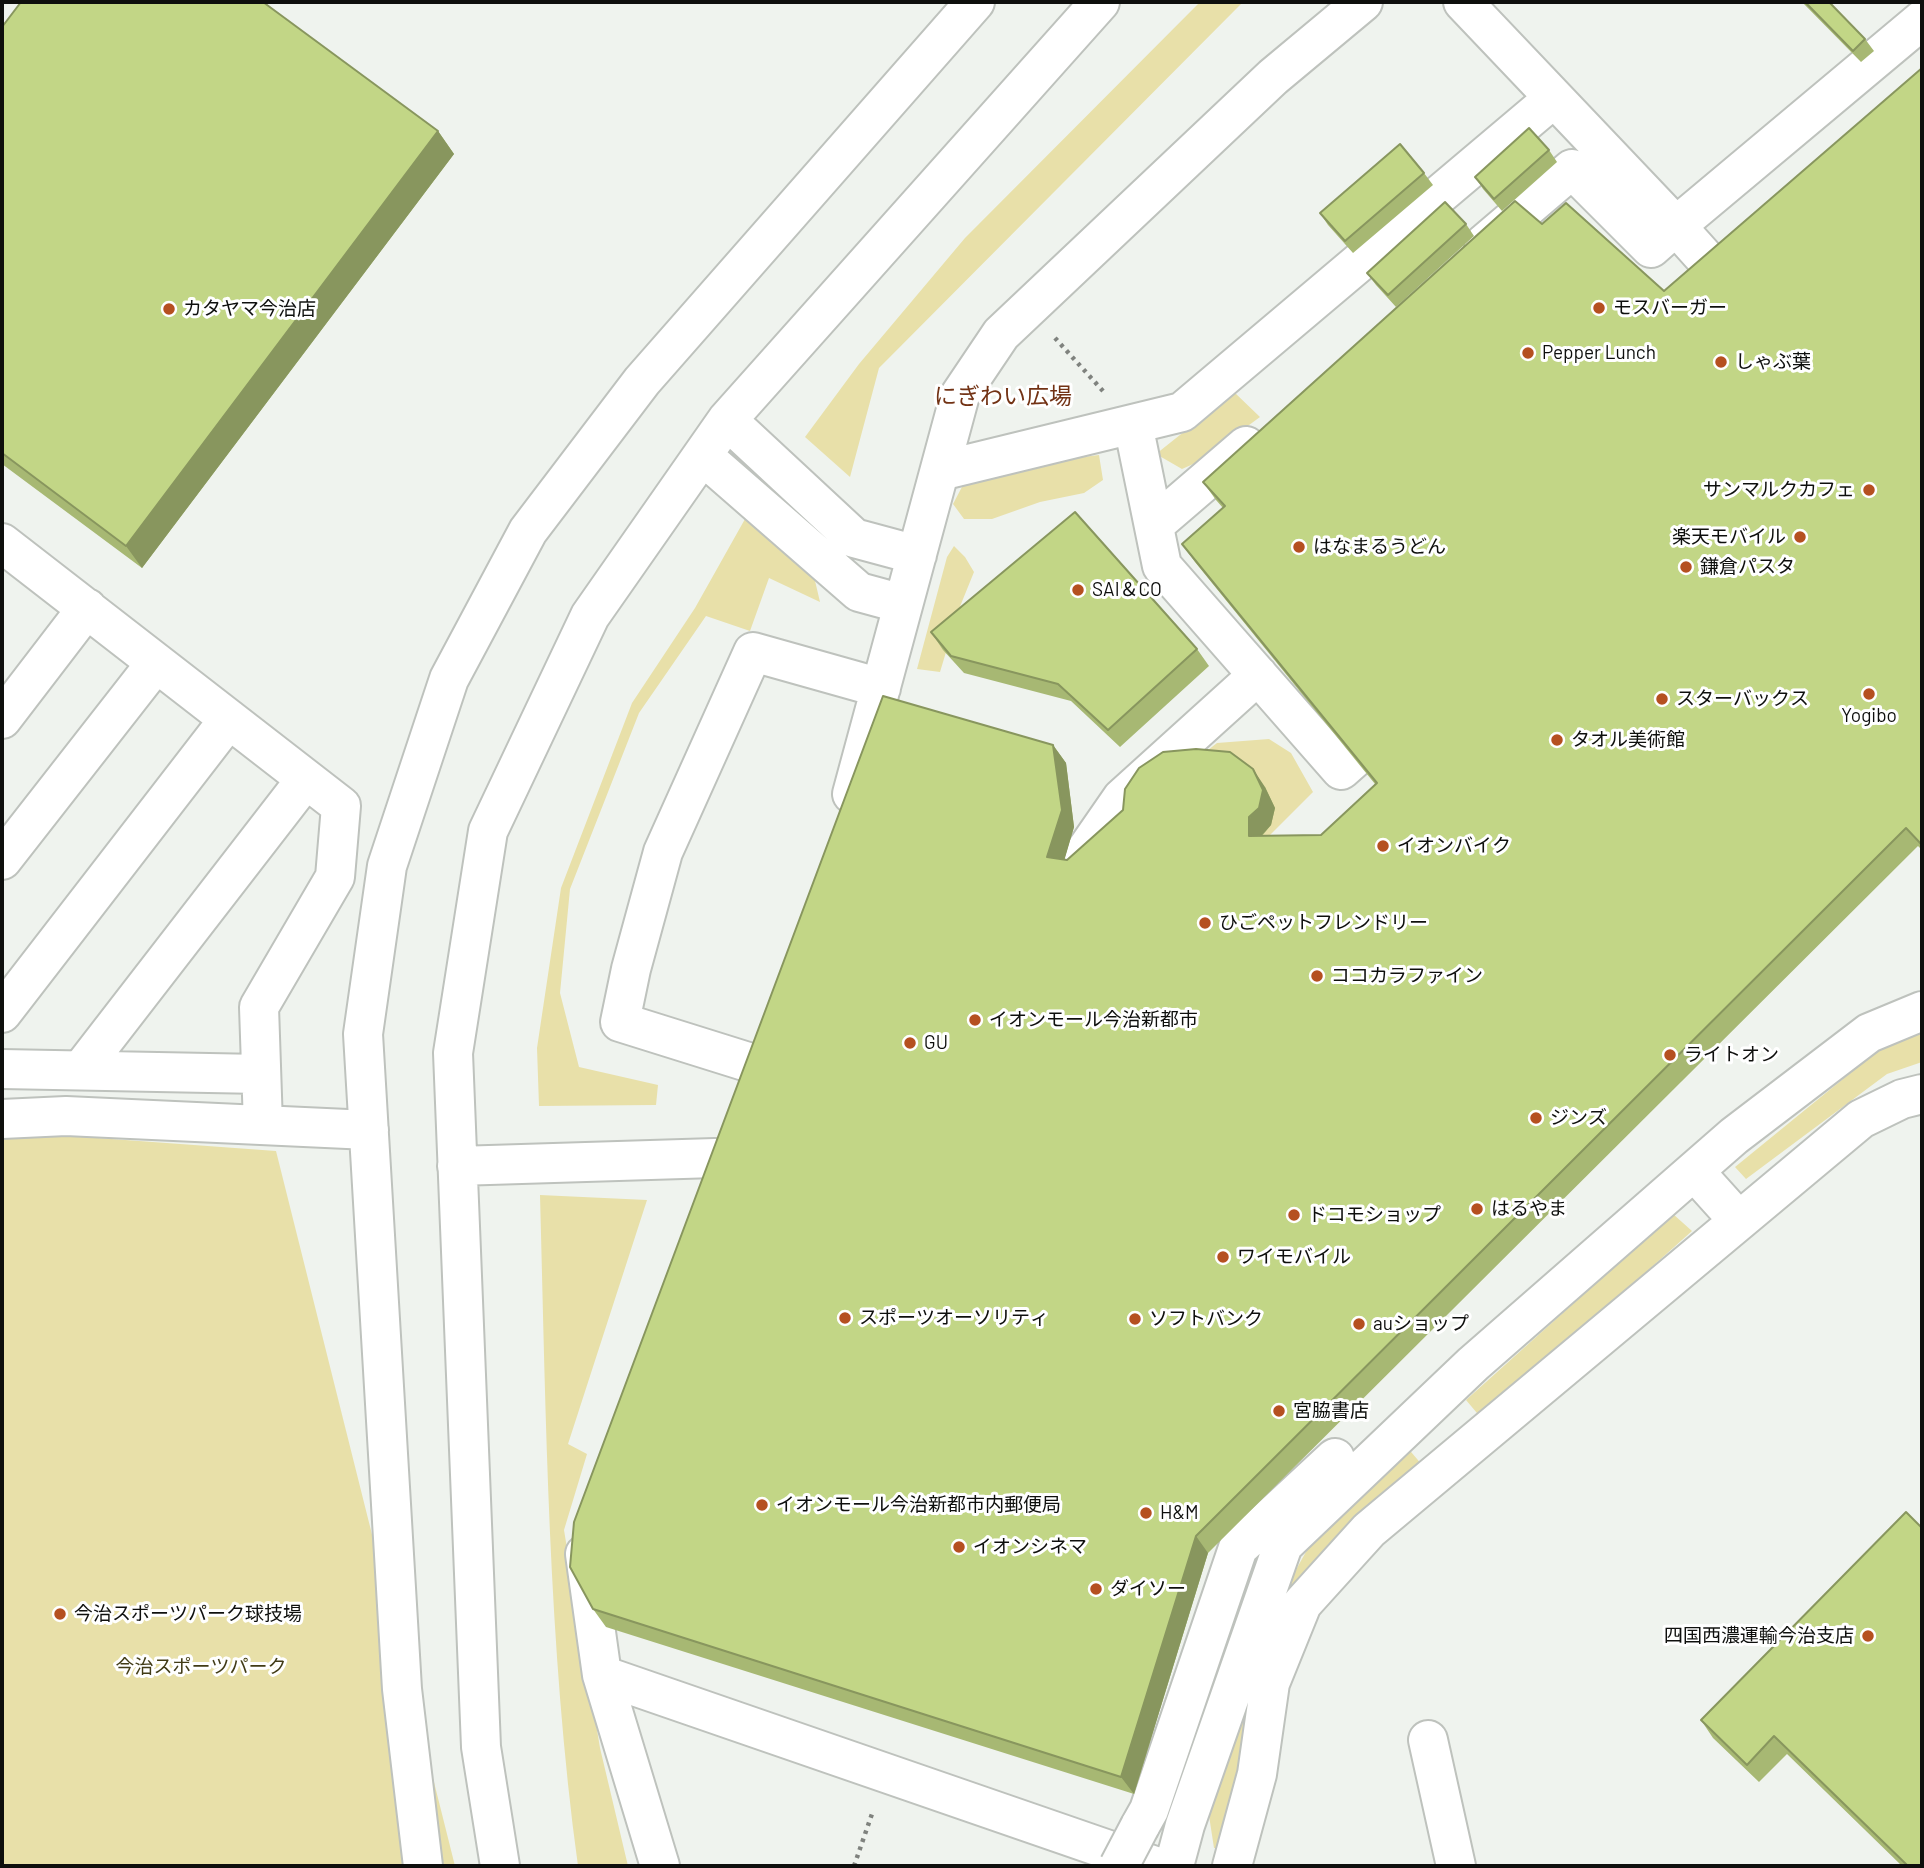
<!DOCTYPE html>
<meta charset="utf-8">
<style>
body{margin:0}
#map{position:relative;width:1924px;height:1868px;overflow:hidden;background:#eff3ee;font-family:Barlow,sans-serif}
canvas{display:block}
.frame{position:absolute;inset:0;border:4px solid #0e0f0d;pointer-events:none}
</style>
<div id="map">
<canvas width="1924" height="1868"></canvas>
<div class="frame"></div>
</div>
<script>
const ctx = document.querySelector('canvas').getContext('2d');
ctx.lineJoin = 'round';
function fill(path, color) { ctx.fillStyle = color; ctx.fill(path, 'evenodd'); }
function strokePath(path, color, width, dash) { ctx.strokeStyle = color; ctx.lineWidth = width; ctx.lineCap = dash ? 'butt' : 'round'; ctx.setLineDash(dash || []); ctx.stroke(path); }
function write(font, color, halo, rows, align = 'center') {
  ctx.font = font + ' Barlow,"Noto Sans JP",sans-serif'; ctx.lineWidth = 6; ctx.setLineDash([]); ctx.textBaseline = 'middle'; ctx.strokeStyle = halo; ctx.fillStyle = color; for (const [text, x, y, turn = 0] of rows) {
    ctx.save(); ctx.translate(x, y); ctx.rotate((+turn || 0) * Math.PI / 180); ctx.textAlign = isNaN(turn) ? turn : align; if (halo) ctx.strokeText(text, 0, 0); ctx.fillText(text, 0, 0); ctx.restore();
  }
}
fill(new Path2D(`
 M1200 2H1243L879 368 850 477 805 437 859 364 965 238Z
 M1234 392 1260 417 1200 461 1182 469 1156 454Z
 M1099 455 1103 480 1084 493 1040 502 992 519H964L953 504 963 485 1036 463Z
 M745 519 812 568 820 602 769 578 750 631 706 616 639 713 570 889 560 993 579 1067 658 1085 656 1105 539 1106 537 1048 561 888 632 703 695 608Z
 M954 546 965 557 974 572 959 609 940 672 917 669 947 557Z
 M1269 739 1291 753 1313 792 1239 866 1124 816 1217 743Z
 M1922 1030V1062L1887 1074 1746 1179 1735 1167 1881 1048Z
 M2 1131 276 1151 455 1866H2Z
 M540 1195 647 1200 568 1444 587 1454 564 1530 600 1748 628 1866H578C548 1645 546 1419 540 1195Z
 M1673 1214 1692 1231 1482 1419 1466 1400Z
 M1406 1446 1423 1466 1295 1600 1226 1849 1214 1848 1208 1809 1288 1584 1326 1516Z`), '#e8e0a9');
const minor = new Path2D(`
 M1463 2 1676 226 1922 20
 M1484 244 1572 169 1651 248 1676 226 1738 295
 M727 420 854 538 917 555
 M1133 424 1162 566 1341 770 1394 723
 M703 456 859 592 903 604
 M940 471 1182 412 1554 98
 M1154 525 1246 446
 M2 543 341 806 335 877 259 1007 263 1125
 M2 719 87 608
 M852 794 960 395 1001 334 1273 77 1363 2
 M2 860 156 663
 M1077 863 1122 798 1258 675
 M2 1013 229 719
 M751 1063 620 1022 631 969 663 852 753 652 881 688
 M2 1069 261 1074
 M81 1070 306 779
 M2 1119 66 1116 369 1130
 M457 1166 715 1158
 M1694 1171 1739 1221
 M585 1554 602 1675 660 1866
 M602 1675 1155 1866
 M1428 1740 1456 1866
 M1140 1826 1149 1810 1238 1548 1335 1458
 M423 1866 402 1689 363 1034 387 866 449 679 528 531 642 381 975 2
 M500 1866 481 1747 453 1053 488 831 590 616 727 420 1100 2
 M1174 1866 1185 1825 1283 1545 1473 1364 1734 1136 1869 1033 1922 1011
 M1232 1866 1257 1774 1270 1683 1302 1604 1369 1530 1861 1119 1902 1099 1922 1094`);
strokePath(minor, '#bec2bd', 42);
strokePath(new Path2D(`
 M1055 338 1103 391
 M854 1866 873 1811`), '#7f827e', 4.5, [3.5, 5]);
strokePath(minor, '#fff', 38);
const minorBridge = new Path2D(`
 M1119 1866 1140 1826`);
strokePath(minorBridge, '#bec2bd', 42, []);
strokePath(minorBridge, '#fff', 38);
fill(new Path2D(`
 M1802 2H1829L1865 39 1874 51 1861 62Z
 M2 27 438 131 454 154 142 568 2 464Z
 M1922 68V850L1918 846 1208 1553 1134 1794 606 1627 593 1609 1053 745 1066 763 1074 827 1064 860H1067L1265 787 1275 808 1271 825 1262 836 1321 835 1375 784 1195 562 1182 544 1223 508 1216 500 1203 482 1542 224 1664 291Z
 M1549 150 1557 162 1502 211 1483 189 1475 177Z
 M1424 173 1433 185 1353 253 1328 225 1320 213Z
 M1466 224 1474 236 1396 307 1376 285 1367 273Z
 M931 632 1197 649 1209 666 1120 747 1071 701 964 673 943 650Z
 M1922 1528V1866H1902L1787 1754 1759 1782 1713 1738 1701 1720Z`), '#a7b873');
fill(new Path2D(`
 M438 131 454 154 142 568 126 546Z
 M1053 745 1066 763 1074 827 1060 875 1047 857Z
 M1253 769 1265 787 1275 808 1271 825 1262 835 1261 854 1249 836Z
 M1196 1536 1208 1553 1134 1794 1121 1777Z`), '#88965e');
const building = new Path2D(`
 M21 2H263L438 131 126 546 2 453V27Z
 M1805 2H1829L1865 39 1853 51Z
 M1922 68V845L1906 828 1196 1536 1121 1777 593 1609 570 1567 574 1522 883 696 1053 745 1062 810 1047 857 1067 860 1123 810 1125 789 1139 768 1163 752 1196 749 1230 752 1253 769 1263 790 1259 808 1249 817V836L1321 835 1377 783 1182 544 1225 506 1203 482 1515 201 1542 224 1566 203 1664 291Z
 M1529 128 1549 150 1494 199 1475 177Z
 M1400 144 1424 173 1345 241 1320 213Z
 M1445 202 1466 224 1388 295 1367 273Z
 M1075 512 1197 649 1108 730 1058 684 951 656 931 632Z
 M1906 1512 1922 1528V1866H1908L1774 1736 1747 1765 1701 1720Z`);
fill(building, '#c2d686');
strokePath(building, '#88965e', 2);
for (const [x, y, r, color] of [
 [1599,308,7,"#b55020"],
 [169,309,7,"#b55020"],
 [1528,353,7,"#b55020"],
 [1721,362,7,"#b55020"],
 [1869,490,7,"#b55020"],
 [1800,537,7,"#b55020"],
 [1299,547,7,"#b55020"],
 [1686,567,7,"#b55020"],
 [1078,590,7,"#b55020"],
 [1869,694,7,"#b55020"],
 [1662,699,7,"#b55020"],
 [1557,740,7,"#b55020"],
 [1383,846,7,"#b55020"],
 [1205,923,7,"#b55020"],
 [1317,976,7,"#b55020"],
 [975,1020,7,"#b55020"],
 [910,1043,7,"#b55020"],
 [1670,1055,7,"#b55020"],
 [1536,1118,7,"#b55020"],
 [1477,1209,7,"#b55020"],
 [1294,1215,7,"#b55020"],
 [1223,1257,7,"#b55020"],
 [845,1318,7,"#b55020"],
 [1135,1319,7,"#b55020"],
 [1359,1324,7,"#b55020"],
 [1279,1411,7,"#b55020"],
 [762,1505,7,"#b55020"],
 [1146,1513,7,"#b55020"],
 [959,1547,7,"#b55020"],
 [1096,1589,7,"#b55020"],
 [60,1614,7,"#b55020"],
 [1868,1636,7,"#b55020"]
]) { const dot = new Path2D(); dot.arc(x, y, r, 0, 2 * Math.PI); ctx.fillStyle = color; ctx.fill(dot); strokePath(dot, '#fff', 2.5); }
write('19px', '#0e0f0d', '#fff', [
 ["モスバーガー",1613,308],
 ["カタヤマ今治店",183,309],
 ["Pepper Lunch",1542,353],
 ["しゃぶ葉",1735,362],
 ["サンマルクカフェ",1855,490,"right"],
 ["楽天モバイル",1786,537,"right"],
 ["はなまるうどん",1313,547],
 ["鎌倉パスタ",1700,567],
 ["SAI＆CO",1092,590],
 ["スターバックス",1676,699],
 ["Yogibo",1869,716,"center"],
 ["タオル美術館",1571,740],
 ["イオンバイク",1397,846],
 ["ひごペットフレンドリー",1219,923],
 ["ココカラファイン",1331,976],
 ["イオンモール今治新都市",989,1020],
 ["GU",924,1043],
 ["ライトオン",1684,1055],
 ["ジンズ",1550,1118],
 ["はるやま",1491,1209],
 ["ドコモショップ",1308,1215],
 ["ワイモバイル",1237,1257],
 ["スポーツオーソリティ",859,1318],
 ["ソフトバンク",1149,1319],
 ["auショップ",1373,1324],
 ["宮脇書店",1293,1411],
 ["イオンモール今治新都市内郵便局",776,1505],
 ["H&M",1160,1513],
 ["イオンシネマ",973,1547],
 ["ダイソー",1110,1589],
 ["今治スポーツパーク球技場",74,1614],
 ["四国西濃運輸今治支店",1854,1636,"right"]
], 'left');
write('19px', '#413b16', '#fff', [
 ["今治スポーツパーク",201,1667]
]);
write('23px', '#723214', '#fff', [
 ["にぎわい広場",1003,396]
]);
</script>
